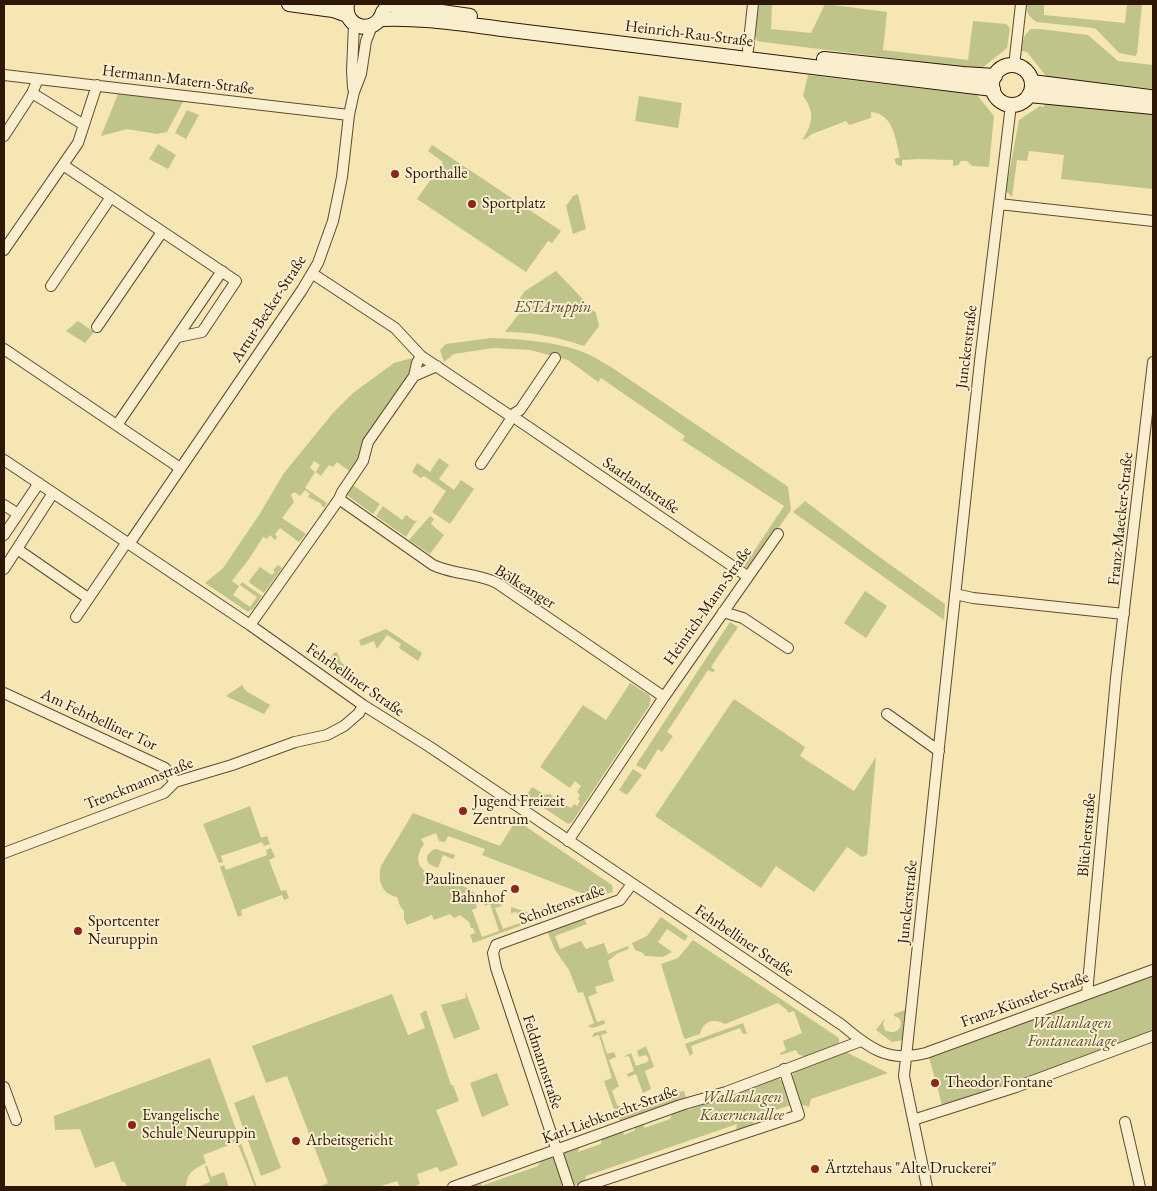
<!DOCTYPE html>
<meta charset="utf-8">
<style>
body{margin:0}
#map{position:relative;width:1157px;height:1191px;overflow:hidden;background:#f6e6b3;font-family:"EB Garamond",serif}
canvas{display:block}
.frame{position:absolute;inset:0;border:5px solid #2e1707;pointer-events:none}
</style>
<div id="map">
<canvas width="1157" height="1191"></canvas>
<div class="frame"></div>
</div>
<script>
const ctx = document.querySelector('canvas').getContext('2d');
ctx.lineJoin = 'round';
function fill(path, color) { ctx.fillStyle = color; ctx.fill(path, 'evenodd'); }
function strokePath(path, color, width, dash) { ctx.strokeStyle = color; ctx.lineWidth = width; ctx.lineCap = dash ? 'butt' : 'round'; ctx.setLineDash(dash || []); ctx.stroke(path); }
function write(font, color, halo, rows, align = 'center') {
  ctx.font = font + ' "EB Garamond",serif'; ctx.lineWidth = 4; ctx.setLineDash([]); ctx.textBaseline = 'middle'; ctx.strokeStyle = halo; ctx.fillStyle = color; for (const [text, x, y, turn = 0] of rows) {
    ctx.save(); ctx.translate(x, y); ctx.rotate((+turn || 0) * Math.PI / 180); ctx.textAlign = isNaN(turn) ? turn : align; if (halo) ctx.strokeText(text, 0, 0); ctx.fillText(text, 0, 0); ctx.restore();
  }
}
fill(new Path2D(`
 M763 4 772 5 771 29 811 33 825 4 887 12 883 50 968 60 973 21 1006 24 1010 28 1007 48 981 69 763 42 757 41 755 32 757 6Z
 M1027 4H1044V15L1125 23 1127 4H1142L1137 54 1135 56 1119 53 1096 29 1093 28 1037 22C1029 17 1026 13 1027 4Z
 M1031 29H1040L1088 35 1118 61 1153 65V89L1046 76 1027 52 1022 51C1022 42 1023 35 1031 29Z
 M808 75 977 95 994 116 989 167 972 166 967 161H961L958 165 953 166V160L920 159 902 160V166L897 165 894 159 900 157C895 139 894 114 871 112V118L849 125 846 121 812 134 804 140 803 139C813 123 815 112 803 96Z
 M118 94 184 100 167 132 157 134 127 129 101 136Z
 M639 96 682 103 678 128 635 121Z
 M1045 99 1153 112V189L1061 179 1064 155 1029 151 1027 161 1017 160 1012 197 1007 192V185L1019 120 1040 106 1044 107Z
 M187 110 199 115 186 139 175 133Z
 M158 144 176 155 168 169 149 159Z
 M432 145 561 231 552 243 548 241 526 272 417 199 443 162 428 151Z
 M578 194 586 229 573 234 566 206 573 196Z
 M556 271 596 313 599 326 584 346C557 337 533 332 505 332L525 306 518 301 525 291Z
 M78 321 94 332 85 343 66 331Z
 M491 338C521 339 563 342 590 355 598 359 606 364 614 369L787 486 788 487 791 510 775 533 772 532 747 568 744 566 784 506 682 440 685 436 601 378 598 382 568 360 530 350 493 348 454 354 444 362 440 350 446 344Z
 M412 358V376L352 473 337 462 333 467 329 465 321 476 316 472 320 465 314 461 310 468 315 472 305 488 327 503 324 508 320 503 308 497 310 494 305 490 300 496 294 492 291 495 294 502 282 518 306 534 299 542 280 528 275 534 277 537 275 540 270 535 267 539 263 537 249 559 232 581 239 586 233 595 250 607 257 597 240 585 242 582 262 596 253 609 248 612 205 583 223 568 259 515 284 473 333 413 353 393 394 363Z
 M439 458 449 465 439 479 454 490 461 480 474 489 450 524 432 512 446 491 424 476 421 478 412 472 417 463 430 472Z
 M351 484 380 504 373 514 344 493Z
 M805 501 867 548 945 604 944 620 793 512Z
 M383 506 402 520 406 515 414 521 417 520 406 537 376 516Z
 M430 516 434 519 431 524 444 535 430 554 409 540Z
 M278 565 282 568 264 593 250 583 249 581 260 567 272 575 275 572 273 570Z
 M865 591 887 606 866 638 844 623Z
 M730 622 738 627 711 667 715 670 713 672 708 670 667 732 673 736 662 752 658 749 645 770 636 765Z
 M386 629 422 653 418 661 399 648 401 644 387 635 377 649 374 641 361 646 359 640Z
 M337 652 341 662 346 666 344 670 352 676 349 680 325 664 334 653Z
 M630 683 649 695 651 699 649 706 572 822 568 824 526 796 532 787 545 795 549 794 556 798 554 801 562 807 564 804 571 808 574 804 577 806 580 801 578 799 580 795 577 792 581 786 575 781 570 788 540 767 583 705 606 720Z
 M242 685 246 691 270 705 264 714 226 696Z
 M734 699 805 747 800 756 854 791 876 757 867 855 862 857 847 847 814 892 776 866 761 888 655 816Z
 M633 769 642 775 627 795 619 790Z
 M250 806 261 838 267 836 270 844 264 846 262 842 221 856 223 862 219 863 203 824Z
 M413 813 500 846 516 820 612 885 613 892 594 898 482 855 485 849 448 836 445 842 439 841 436 833 421 839 424 844C403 874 444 878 463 886 470 889 475 893 480 898L476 904 477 908 472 910 482 937 499 931 490 904 485 906 484 900 488 899 502 905V906L495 908 503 929 520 923 517 912 511 913V907L530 913 524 915 526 921 588 899 592 900 473 943 470 935 475 933 473 928H471L469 922 460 915 454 918 450 914 434 920 432 915 407 925 404 919V911L400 906 397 897C382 894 377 881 381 866Z
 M271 848 275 857 269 860 281 891 286 890 289 898 284 900 282 895 241 910 242 915 238 917 220 867 224 865 226 870 267 855 266 850Z
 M436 849 455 855 453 859 443 855 438 868C431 865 426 864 427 856L431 851Z
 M661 917 688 936 685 941 667 929 658 942 672 952 663 957 645 956 643 953 635 950 632 943 647 936Z
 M583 918 587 924 555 936 560 949 581 941 586 949 604 943 608 954 628 946 629 949 618 953 608 961 614 981 595 987 597 993 588 997 597 1022 604 1020 605 1024 592 1028 588 1026 594 1023 583 992 578 993 569 970 555 950 548 933 551 929Z
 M693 940 839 1038V1043L805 1057 798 1054 796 1050 781 1055 780 1053 786 1050 783 1041 802 1033 794 1011 788 1013 787 1010 778 1003 725 1024C714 1018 703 1021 700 1034L685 1039 684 1038 661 964 678 958Z
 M1153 973V1032L1020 1082 942 1105 929 1057Z
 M465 993H466L480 1029 454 1039 441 1005 466 998Z
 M392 994 408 1035 425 1028 420 1014 426 1010 451 1085H453L459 1101 436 1110 458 1165 440 1172 437 1167 417 1174 420 1184 413 1187H400L397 1181 378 1187H318L328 1183 287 1076 266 1083 252 1046Z
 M905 1010 906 1017 903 1040 892 1042 876 1030 885 1018 883 1024 885 1030C895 1036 905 1028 899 1018L894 1016V1014Z
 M743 1023 747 1034H743L740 1028 691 1046 693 1053 690 1056 685 1044Z
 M605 1030 608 1033 601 1035 607 1054 614 1052 616 1057 609 1060 619 1086 612 1091 617 1105 620 1106 623 1116 670 1100 668 1094 679 1090 680 1092 684 1091 687 1101H677L622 1122 617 1118 604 1081 612 1078 599 1035 592 1037 594 1033Z
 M646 1046 654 1067 645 1071 651 1089 643 1093 636 1074 628 1077 627 1074 634 1071 629 1056 623 1057 631 1053 636 1066 647 1062 649 1060 647 1056 645 1055 639 1057 637 1051Z
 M846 1052 888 1073 811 1099 809 1107 800 1104 791 1078 796 1069Z
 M210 1058 257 1187H255L237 1142 203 1155 206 1163C193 1169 187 1173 186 1187H127L125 1182H122L114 1161 95 1168 80 1129 55 1130 54 1116Z
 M497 1073 509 1105 482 1117 470 1083Z
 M777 1077 783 1082 791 1105 755 1117 753 1125 736 1131 737 1124 586 1176 584 1183 575 1185 564 1155V1151L580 1146 578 1152 601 1144 602 1138 623 1131 624 1135 635 1130V1126L644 1123V1128L670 1119 673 1111 683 1108 689 1110Z
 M254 1095 281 1168 261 1176 234 1103Z
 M550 1156 555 1159 565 1187H472L471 1184 482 1180 481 1186 538 1166 542 1159Z
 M205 1166H207L211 1177 224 1172 229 1187H198L210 1182Z`), '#bfc48a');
const minor = new Path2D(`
 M748 50 753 4
 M1014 66 1021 4
 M4 75 349 115
 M353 88 352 71 354 24
 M32 93 84 125
 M4 136 32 93 38 79
 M63 165 236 281 202 332 178 337
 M999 204 1153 221
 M4 250 78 143 97 85
 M313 274 395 328 421 356 512 417
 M51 286 111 197
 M97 327 162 232
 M4 349 180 468
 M414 376 417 363 421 356
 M518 420 747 576
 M117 425 222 271
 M4 460 250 625 363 705 430 747 842 1025C871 1049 888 1063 926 1053L1153 970
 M481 464 515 413 520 410 555 358
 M339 499 342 492 363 461 368 442 414 376 437 366
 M4 505 18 514
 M4 535 39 483
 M129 544 302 290 318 263 333 221 342 177 349 115 354 92 361 74 366 41 372 26
 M17 549 88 598
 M4 569 53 493
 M955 594 973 598 1124 614
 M723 612 743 618 788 648
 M76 617 127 542
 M250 625 339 499 433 565C454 575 477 573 497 583L664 697
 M4 693 165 768 175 782
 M887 714 939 751
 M568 841 664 697 778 534
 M4 853 164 793 175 782 232 765 295 742 327 735 344 726 359 713 363 705
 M1087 994 1116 678 1153 362
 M4 1087 16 1120
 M913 1120 1016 1087 1153 1036
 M1125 1122 1140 1187
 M453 1187 681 1105 726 1092 861 1041
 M569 1187 496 968 493 953 496 945 620 900 632 884
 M583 1187 799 1115 784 1069
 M927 1187 904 1076 980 361 1011 105`);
const secondary = new Path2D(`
 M289 4 333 10 347 15
 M347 4C343 29 376 36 383 12
 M386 4 470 16
 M380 19C421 17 462 24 502 29L993 89
 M824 59 963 74 995 76
 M992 85a20 20 0 1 1 40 0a20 20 0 1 1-40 0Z
 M1032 82 1150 97
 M1029 95 1153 107`);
strokePath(minor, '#604b32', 12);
strokePath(secondary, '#2e1707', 16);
strokePath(minor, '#f9efce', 10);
strokePath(secondary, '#f9efce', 14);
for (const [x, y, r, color] of [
 [395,174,5,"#8f2418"],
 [472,204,5,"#8f2418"],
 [463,811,5,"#8f2418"],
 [515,889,5,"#8f2418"],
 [78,931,5,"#8f2418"],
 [935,1083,5,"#8f2418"],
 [132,1125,5,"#8f2418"],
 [296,1141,5,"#8f2418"],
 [815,1169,5,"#8f2418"]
]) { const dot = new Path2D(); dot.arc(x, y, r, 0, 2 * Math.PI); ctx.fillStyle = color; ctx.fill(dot); strokePath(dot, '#f9efce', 2); }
write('16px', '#2e1707', '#f9efce', [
 ["Heinrich-Rau-Straße",689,34,7],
 ["Hermann-Matern-Straße",178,80,7],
 ["Artur-Becker-Straße",269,309,-57],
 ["Junckerstraße",967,347,-83],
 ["Saarlandstraße",641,486,34],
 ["Franz-Maecker-Straße",1121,519,-84],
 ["Bölkeanger",525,587,32],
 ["Heinrich-Mann-Straße",708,606,-55],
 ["Fehrbelliner Straße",355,680,35],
 ["Am Fehrbelliner Tor",99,720,25],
 ["Trenckmannstraße",139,784,-22],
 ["Blücherstraße",1087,835,-85],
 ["Junckerstraße",908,902,-84],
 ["Scholtenstraße",562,905,-20],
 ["Fehrbelliner Straße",744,941,34],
 ["Franz-Künstler-Straße",1025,1000,-20],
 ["Feldmannstraße",542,1062,72],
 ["Karl-Liebknecht-Straße",610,1115,-20]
]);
write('16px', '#2e1707', '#f9efce', [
 ["Sporthalle",405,174],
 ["Sportplatz",482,204],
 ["Jugend Freizeit",473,802],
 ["Zentrum",473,820],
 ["Paulinenauer",505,880,"right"],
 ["Bahnhof",505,898,"right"],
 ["Sportcenter",88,922],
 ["Neuruppin",88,940],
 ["Theodor Fontane",945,1083],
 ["Evangelische",142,1116],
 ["Schule Neuruppin",142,1134],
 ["Arbeitsgericht",306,1141],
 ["Ärtztehaus \"Alte Druckerei\"",825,1169]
], 'left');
write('italic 16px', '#5a4b2e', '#f9efce', [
 ["ESTAruppin",553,308],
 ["Wallanlagen",1072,1024],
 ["Fontaneanlage",1072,1042],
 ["Wallanlagen",742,1098],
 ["Kasernenallee",742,1116]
]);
</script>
